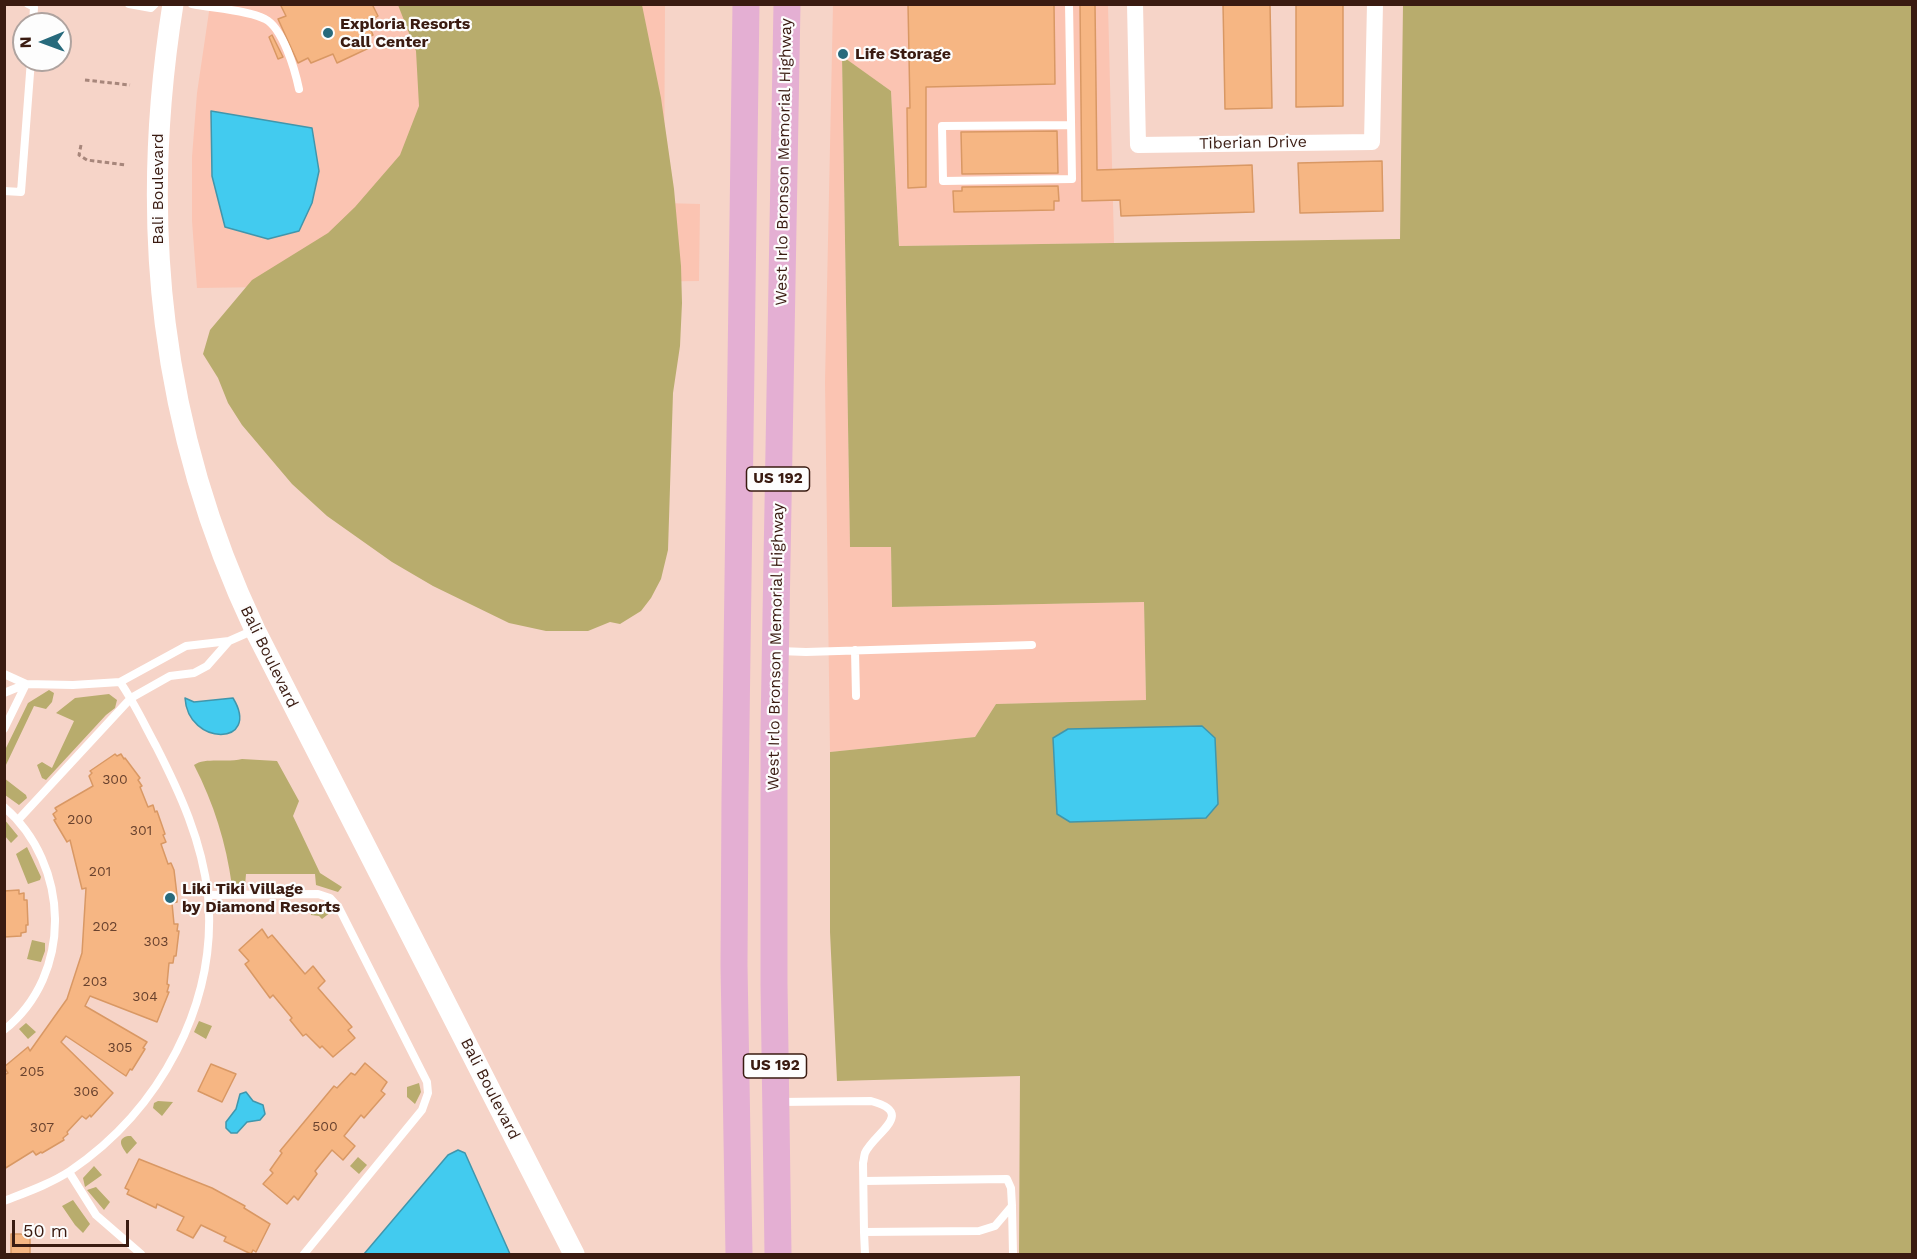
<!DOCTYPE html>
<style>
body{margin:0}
#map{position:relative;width:1917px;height:1259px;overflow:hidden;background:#f6d4c8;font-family:"Work Sans",sans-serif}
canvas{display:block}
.frame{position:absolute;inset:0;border:6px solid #3a1b11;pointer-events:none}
.north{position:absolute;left:12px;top:12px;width:60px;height:60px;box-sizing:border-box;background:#fdfdfd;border:2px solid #afa39f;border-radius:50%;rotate:269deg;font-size:16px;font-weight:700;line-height:24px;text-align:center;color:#3a1b11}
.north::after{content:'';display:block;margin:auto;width:21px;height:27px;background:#276a7c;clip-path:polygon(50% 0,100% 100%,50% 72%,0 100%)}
.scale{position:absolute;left:12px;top:1220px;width:117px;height:27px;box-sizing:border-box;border:3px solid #3a1b11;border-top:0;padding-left:8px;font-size:18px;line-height:21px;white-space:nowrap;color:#3a1b11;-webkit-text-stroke:4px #fdfdfd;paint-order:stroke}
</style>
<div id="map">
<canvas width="1917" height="1259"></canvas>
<div class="frame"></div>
<div class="north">N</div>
<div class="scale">50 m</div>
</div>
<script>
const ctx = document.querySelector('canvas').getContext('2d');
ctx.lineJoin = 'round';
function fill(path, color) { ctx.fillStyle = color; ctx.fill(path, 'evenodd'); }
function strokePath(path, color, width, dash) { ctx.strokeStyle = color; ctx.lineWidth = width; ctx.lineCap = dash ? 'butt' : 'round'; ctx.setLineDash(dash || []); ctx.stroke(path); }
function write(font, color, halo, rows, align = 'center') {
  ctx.font = font + ' "Work Sans",sans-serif'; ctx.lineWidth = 4.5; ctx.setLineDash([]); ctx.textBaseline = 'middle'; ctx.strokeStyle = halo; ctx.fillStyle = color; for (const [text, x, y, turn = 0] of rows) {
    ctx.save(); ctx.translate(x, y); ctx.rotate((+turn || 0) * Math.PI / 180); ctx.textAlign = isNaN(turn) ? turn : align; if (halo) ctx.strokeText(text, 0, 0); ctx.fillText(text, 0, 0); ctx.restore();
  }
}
fill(new Path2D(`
 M210 5H665L664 203 700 204 699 281 197 288 192 221V157L197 93Z
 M833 5H1108L1114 243 899 246 891 91 842 57 850 547H891L892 607 1144 602 1146 700 996 704 975 737 830 752 825 382Z`), '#fbc4b2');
fill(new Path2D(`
 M398 5H642L661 98 674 189 681 266 682 303 680 346 673 393 668 550 661 579 651 598 641 611 620 624 610 622 588 631H546L509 623 433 586 392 562 327 516 292 484 242 425 228 403 218 378 203 354 210 330 252 280 328 233 355 207 400 155 419 106 416 51Z
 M1403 5H1912V1254H1019L1020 1076 837 1081 830 932V752L975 737 996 704 1146 700 1144 602 892 607 891 547H850L842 56 891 91 899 246 1400 239ZM1068 729 1057 814 1053 738Z
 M49 690 54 693 52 702 46 709 34 706 5 767V750L28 703Z
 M109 694 117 700 115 708 106 715 46 780 42 778 37 765 42 762 52 768 74 721 56 713 75 698Z
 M242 759 277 761 299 801 293 816 320 873 342 887 338 892 316 885 315 874H246L245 886H232C226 842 214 804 194 765 205 757 228 763 242 759Z
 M4 778 26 795 27 798 19 805 5 795Z
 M4 819 18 836 11 843 5 836Z
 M27 847 41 877 40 880 28 884 16 854Z
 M311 902C319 903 329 903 331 912L322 919 319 916 311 915Z
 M32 940 45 943V951L41 962 27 959Z
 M199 1021 212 1026 206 1039 194 1032Z
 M26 1023 36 1032 28 1039 19 1029Z
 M419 1083 421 1092 415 1104 407 1097V1087Z
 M158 1101 173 1102 162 1116 153 1108 154 1103Z
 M128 1136H131L137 1143 127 1154C122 1147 116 1139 128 1136Z
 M358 1157 367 1165 359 1174 350 1166Z
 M94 1166 102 1175 85 1187 83 1178Z
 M96 1187 110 1202 104 1210 87 1190Z
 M73 1200 90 1224 83 1233 75 1225 62 1206Z`), '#b8ac6d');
const water = new Path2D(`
 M211 111 312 128 319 171 312 203 299 231 268 239 225 227 212 176Z
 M185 698 194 702 233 698C262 746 188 747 185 698Z
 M1202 726 1215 738 1218 804 1206 818 1070 822 1057 814 1053 738 1068 729Z
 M246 1092 253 1101 263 1105 265 1114 260 1120 247 1122 237 1133H231L226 1128V1122L236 1109 240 1094Z
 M458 1150 465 1153 510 1254H364L448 1155Z`);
fill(water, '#42cbef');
strokePath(water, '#4096ac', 1.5);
const building = new Path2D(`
 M280 4H372L378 16 375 18 378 25 370 28 373 35 367 38 371 47 337 63 333 54 311 63 308 58 298 63 278 19 286 16Z
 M908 4H1054L1055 84 926 87V187L908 188 907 108H910Z
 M1080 4H1095L1097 170 1252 165 1254 212 1121 216 1120 200 1082 201Z
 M1223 4H1270L1272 108 1225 109Z
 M1296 4H1343V106L1296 107Z
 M272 35 283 57 278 59 269 37Z
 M1057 131 1058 173 962 174 961 132Z
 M1382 161 1383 211 1300 213 1298 163Z
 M1058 186 1059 201H1054V210L954 212 953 191H962V187Z
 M115 754 117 756 121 754 124 759 125 758 140 778 138 780 142 786 140 787 148 807 153 805 155 812 157 811 165 834 163 835 166 842 161 844 168 864 171 863 174 870 177 895V902L172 903 174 924H178L177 931H179L176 956H174L173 963H169L167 984 169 985 167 992H169L157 1022 90 996 85 1006 147 1042 143 1048 145 1049 132 1070 130 1069 126 1076 66 1036 61 1042 113 1093 91 1117 90 1115 86 1119 82 1116 67 1132 68 1134 63 1138 64 1140 42 1153 41 1152 36 1155 33 1151 4 1169V1075L8 1073 4 1067 28 1047 30 1051 67 999 82 953 86 888 82 889 70 840 67 842 54 820 56 819 53 814 57 811 55 808 93 786 89 776 92 773 90 771Z
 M19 890V894L24 893V900H27L28 925H26V932L21 933V936L4 937V891Z
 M262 929 268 938 272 935 305 974 313 966 325 981 318 988 352 1027 348 1030 355 1038 333 1057 322 1046 320 1048 306 1034 303 1036 290 1020 292 1018 273 995 270 998 245 964 249 961 239 950Z
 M365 1063 387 1082 381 1091 385 1094 364 1118 361 1115 344 1136 355 1146 343 1160 332 1150 315 1171 317 1174 298 1200 294 1196 287 1204 263 1184 273 1173 270 1170 282 1153 280 1151 334 1086 337 1088 351 1073 355 1075Z
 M211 1064 236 1074 222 1102 198 1091Z
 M139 1159 212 1188 245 1206 244 1208 270 1224 256 1252 253 1250 251 1254 224 1241 226 1237 201 1225 193 1238 177 1230 184 1217 157 1204 156 1208 127 1194 129 1190 125 1188Z
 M11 1234H30V1254H11Z`);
fill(building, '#f6b683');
strokePath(building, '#d99864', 1.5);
strokePath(new Path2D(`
 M85 80 130 85
 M81 145 79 155 87 160 126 165`), '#a7867b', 3, [4.5, 3]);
strokePath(new Path2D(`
 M28 4 34 7 33 24
 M129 4 151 8 155 4
 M192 4C211 8 249 10 265 19 283 28 295 70 299 89
 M1069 4 1072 179 943 181 942 126 1071 125
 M4 191 21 192 31 60
 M855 650 856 696
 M779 651 806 652 1032 645
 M4 674 26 684
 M4 693 26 684 73 685 120 682 186 646 229 641 254 630
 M4 729 26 684
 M4 807C70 864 74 974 4 1030
 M18 820 131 698 170 676 194 673 207 666 229 641
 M208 895 318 894 330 898 339 908 427 1082 428 1093 422 1110 304 1254
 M779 1102 871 1101C917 1113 874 1133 865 1153 864 1156 864 1159 863 1163L864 1232 979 1231 995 1226 1012 1206 1011 1188 1007 1179 864 1181
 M69 1172 96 1215 141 1254
 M4 1201C27 1192 50 1184 70 1171 160 1110 218 1004 208 895 202 841 180 793 156 746 144 724 134 702 120 682
 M1012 1207 1013 1254
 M864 1232 865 1254`), '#fff', 8);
strokePath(new Path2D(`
 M1135 4 1138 145 1372 142 1375 4`), '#fff', 16);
strokePath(new Path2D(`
 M173 4C138 223 160 429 255 630L574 1254`), '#fff', 21);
strokePath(new Path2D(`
 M739 1254 734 965 735 796 746 4
 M778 1254 774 984V727L787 4`), '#e4afd3', 27);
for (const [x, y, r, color] of [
 [328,33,6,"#276a7c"],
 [843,54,6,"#276a7c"],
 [170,898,6,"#276a7c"]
]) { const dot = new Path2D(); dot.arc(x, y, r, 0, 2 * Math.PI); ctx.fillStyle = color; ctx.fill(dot); strokePath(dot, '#fdfdfd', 2); }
write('14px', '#69422e', null, [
 ["300",115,780],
 ["200",80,820],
 ["301",141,831],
 ["201",100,872],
 ["202",105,927],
 ["303",156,942],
 ["203",95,982],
 ["304",145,997],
 ["305",120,1048],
 ["205",32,1072],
 ["306",86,1092],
 ["500",325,1127],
 ["307",42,1128]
]);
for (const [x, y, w] of [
 [778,479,63],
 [775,1066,63]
]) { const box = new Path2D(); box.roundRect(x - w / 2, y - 12, w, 24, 4.5); ctx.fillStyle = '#fdfdfd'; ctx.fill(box); strokePath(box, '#3a1b11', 1.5); }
write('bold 15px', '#3a1b11', null, [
 ["US 192",778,479],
 ["US 192",775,1066]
]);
write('bold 16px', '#3a1b11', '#fdfdfd', [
 ["Exploria Resorts",340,24],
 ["Call Center",340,42],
 ["Life Storage",855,54],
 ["Liki Tiki Village",182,889],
 ["by Diamond Resorts",182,907]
], 'left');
write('16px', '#3a1b11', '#fdfdfd', [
 ["Tiberian Drive",1253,143,-1],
 ["West Irlo Bronson Memorial Highway",784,162,-89],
 ["Bali Boulevard",158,189,-90],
 ["West Irlo Bronson Memorial Highway",776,647,-89],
 ["Bali Boulevard",269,657,64],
 ["Bali Boulevard",490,1089,63]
]);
</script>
